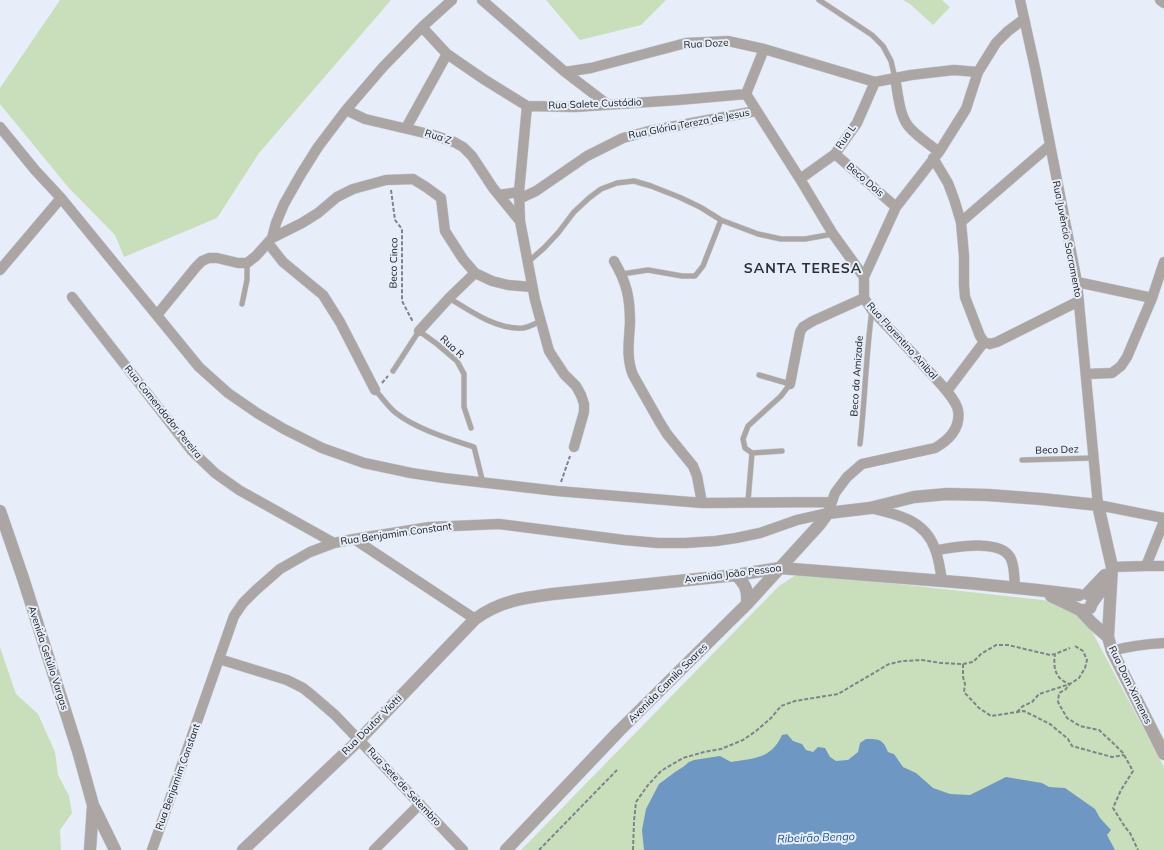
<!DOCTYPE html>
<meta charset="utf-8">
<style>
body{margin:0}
canvas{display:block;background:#e7eef9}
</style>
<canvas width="1164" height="850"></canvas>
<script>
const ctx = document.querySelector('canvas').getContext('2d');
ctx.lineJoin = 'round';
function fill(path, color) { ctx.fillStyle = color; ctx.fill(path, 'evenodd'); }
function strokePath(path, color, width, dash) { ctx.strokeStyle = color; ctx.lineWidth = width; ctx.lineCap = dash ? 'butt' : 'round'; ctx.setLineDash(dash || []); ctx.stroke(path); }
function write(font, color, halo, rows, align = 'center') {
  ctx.font = font + ' Mulish,sans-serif'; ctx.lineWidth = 4; ctx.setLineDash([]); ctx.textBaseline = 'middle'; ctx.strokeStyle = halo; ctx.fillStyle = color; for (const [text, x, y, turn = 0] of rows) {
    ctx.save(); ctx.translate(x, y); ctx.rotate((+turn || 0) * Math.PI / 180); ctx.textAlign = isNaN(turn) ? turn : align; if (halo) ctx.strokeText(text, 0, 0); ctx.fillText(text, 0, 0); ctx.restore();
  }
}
fill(new Path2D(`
 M60 0H391L259 153 217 218 124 257 115 235 68 187 0 104V88Z
 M546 0H666L641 25 580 40Z
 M903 0H942L950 7 933 25 910 4Z
 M799 573 1060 602 1087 622 1164 767V850H521L779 586Z
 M0 647 16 694 38 714 55 752 58 775 69 796 72 813 60 830 61 850H0Z`), '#c9deba');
fill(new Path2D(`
 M787 734 793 741 802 744 806 750 813 752 818 747 825 748 830 757 836 761 848 760 858 752 860 743 866 739C879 739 883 739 888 752L894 754 903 767 916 773 933 788 950 794 970 795 1006 777 1042 783 1049 787 1065 788 1095 809 1100 818 1111 830 1107 835 1115 850H644L642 830 646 809 659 784 675 772 683 767 689 762 694 760 720 756 731 762C755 758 771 759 782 735Z`), '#6f97c3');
const service = new Path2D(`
 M819 0 872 35 883 46 891 61 895 78
 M528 262 544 248 558 233 574 212 589 198 601 189 617 183 634 181 651 186 679 197 700 207 721 220 758 234 781 239H805L833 234
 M622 274 648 270 682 276H695L703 266 721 220
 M449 298C470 311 497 330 523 328 529 327 536 323 541 321
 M242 304 247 280V263
 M393 371 419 331 437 344 457 361 464 374V407L471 428
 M375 390C382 397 388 407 396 413 416 429 450 439 474 447L483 483
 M860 444C865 399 866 354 872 310
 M752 453 782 451
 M1022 460 1093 458
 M748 501 752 453 745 448 743 439 748 426 781 396 790 384 759 375`);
const minor = new Path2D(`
 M482 0 565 72 591 68 686 43 728 41 764 49 875 82 911 75 954 70 978 72
 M1020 0 1035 68 1077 282 1098 505 1164 518
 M1160 0 1164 3
 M422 27 447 54 485 80 527 106 575 107 678 100 746 94 764 49
 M565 72 607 104
 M895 78C898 92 899 117 910 128 918 137 929 144 939 152
 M527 106 519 192 520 221 535 300 549 351 564 374 576 386 581 395 584 404V412L574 447
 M346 110 365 119 433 135 454 142 463 147 472 156 493 188 520 221
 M0 127 35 170 61 198 199 367 228 393 257 413 284 429 322 448 364 463 411 473 444 478 557 491 702 503 831 502
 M406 128 447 54
 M835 154 896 207
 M933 158 948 183 954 199 961 222 964 256V285L965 297 980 336 984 342
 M800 179 835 154 857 123 875 82
 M499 195 519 192
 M519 199 536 191 587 156 623 138 649 131 756 111
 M961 222 1049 146
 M272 238 302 223 318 213 337 197 353 189 386 180 413 179 426 187 441 198 445 231 463 259 475 273 492 281 508 285 532 287
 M268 243 283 262 323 295 340 322 375 390
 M614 261C627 283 630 298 630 323 629 341 626 358 633 375L659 421 667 434 693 466 697 476 702 503
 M0 270 61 198
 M864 277 896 207 939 152 966 109 978 72 996 43 1008 31 1024 19
 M1077 282 1152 298
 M72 297 192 451 215 473 239 490 334 543
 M157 315 196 267 202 261 209 258H217L238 263H247L256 256 272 238 276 223 284 204 301 174 318 147 346 110 383 67 422 27 452 0
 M419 331 449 298 475 273
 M1086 374 1112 373 1121 366 1127 357 1152 298 1164 262
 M790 384 800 332 803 327 813 321 864 298
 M947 391 984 342 990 344 997 342 1079 301
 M870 508C897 514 925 520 935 549 939 559 940 570 942 580
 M354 539 475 619
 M936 550C953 548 999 538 1010 557 1015 565 1014 578 1015 587
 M1146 566 1164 521
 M1112 567 1146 566H1164
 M1112 651C1129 646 1146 644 1164 643
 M219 659 287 680 303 688 313 696 335 715 359 740 463 850
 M152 850 234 616 243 603 256 590 280 569 310 552 334 543 354 539 430 527 499 524 624 540 658 543H685L716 541 736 538 760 533 797 520 828 513 835 493 847 477 862 464 935 448C949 440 961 428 958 410 955 397 935 378 926 368 909 349 890 329 872 310L864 298V277L833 234 800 179 746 94
 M374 850 420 804`);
const tertiary = new Path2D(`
 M0 511 23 578 78 751 93 805 115 850
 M736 575C746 585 748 590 747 604
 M1087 594 1105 575
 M1051 596 1080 610H1086L1090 608 1092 603 1111 577
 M1080 610 1092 623 1108 637
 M90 850 93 806
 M243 850 359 740 475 619C500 601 523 598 553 594L736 575 780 568 968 583 1037 590 1079 595
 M506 850 619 731 747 604 820 524 828 513 870 508 914 497 947 494 988 495 1041 499 1098 505 1112 567 1108 637 1112 651 1164 754`);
strokePath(service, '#c6ccd6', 6);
strokePath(minor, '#c6ccd6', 11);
strokePath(tertiary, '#c6ccd6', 13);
strokePath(new Path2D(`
 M391 190 395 220 402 229V301L413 322
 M382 383 388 376
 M561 482 570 456
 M1075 646 1083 651 1087 660 1085 668 1079 678 1070 684 1066 689 1059 693 1058 702 1067 718 1080 726 1099 730 1112 742 1123 753 1133 771 1121 790 1113 808 1125 827 1130 833 1138 850
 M963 664V677L965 684 964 692 979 708 991 716 1024 711 1050 724 1068 739 1072 746 1112 757 1124 755
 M1017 712 1023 706 1032 702 1039 694 1070 684C1055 679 1053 668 1055 654
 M539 850 617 770
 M633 850 634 821 636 802 648 785 661 771 683 758 704 752 721 749 743 740 756 731 771 718 781 706 795 701 838 694 889 664 902 661 922 660 941 663 963 664 973 662 981 654 996 645H1008L1050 655 1055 654 1070 648`), '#7f848b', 2, [4, 2]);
strokePath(service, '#aba6a3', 5);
strokePath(minor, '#aba6a3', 10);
strokePath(tertiary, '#aba6a3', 12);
write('10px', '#16191d', '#e7eef9', [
 ["Rua Doze",706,44,-3],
 ["Rua Salete Custódio",595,104,-2],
 ["Rua Glória Tereza de Jesus",689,124,-11],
 ["Rua Z",438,137,18],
 ["Rua L",846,137,-55],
 ["Beco Dois",865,180,41],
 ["Rua Juvêncio Sacramento",1067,239,79],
 ["Beco Cinco",394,263,-89],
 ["Rua Florentino Anibal",902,341,48],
 ["Rua R",452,347,43],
 ["Beco da Amizade",857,376,-86],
 ["Rua Comendador Pereira",163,412,51],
 ["Beco Dez",1057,450,-2],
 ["Rua Benjamim Constant",396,534,-8],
 ["Avenida João Pessoa",733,574,-7],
 ["Avenida Getúlio Vargas",48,658,72],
 ["Avenida Camilo Soares",668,683,-45],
 ["Rua Dom Ximenes",1130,685,64],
 ["Rua Doutor Viotti",372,725,-45],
 ["Rua Benjamim Constant",178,777,-70],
 ["Rua Sete de Setembro",404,787,47]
]);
write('italic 11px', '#185289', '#e7eef9', [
 ["Ribeirão Bengo",816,838,-2]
]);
ctx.letterSpacing = '1px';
write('bold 14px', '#2b3038', '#e7eef9', [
 ["SANTA TERESA",803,269]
]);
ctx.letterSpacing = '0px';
</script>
